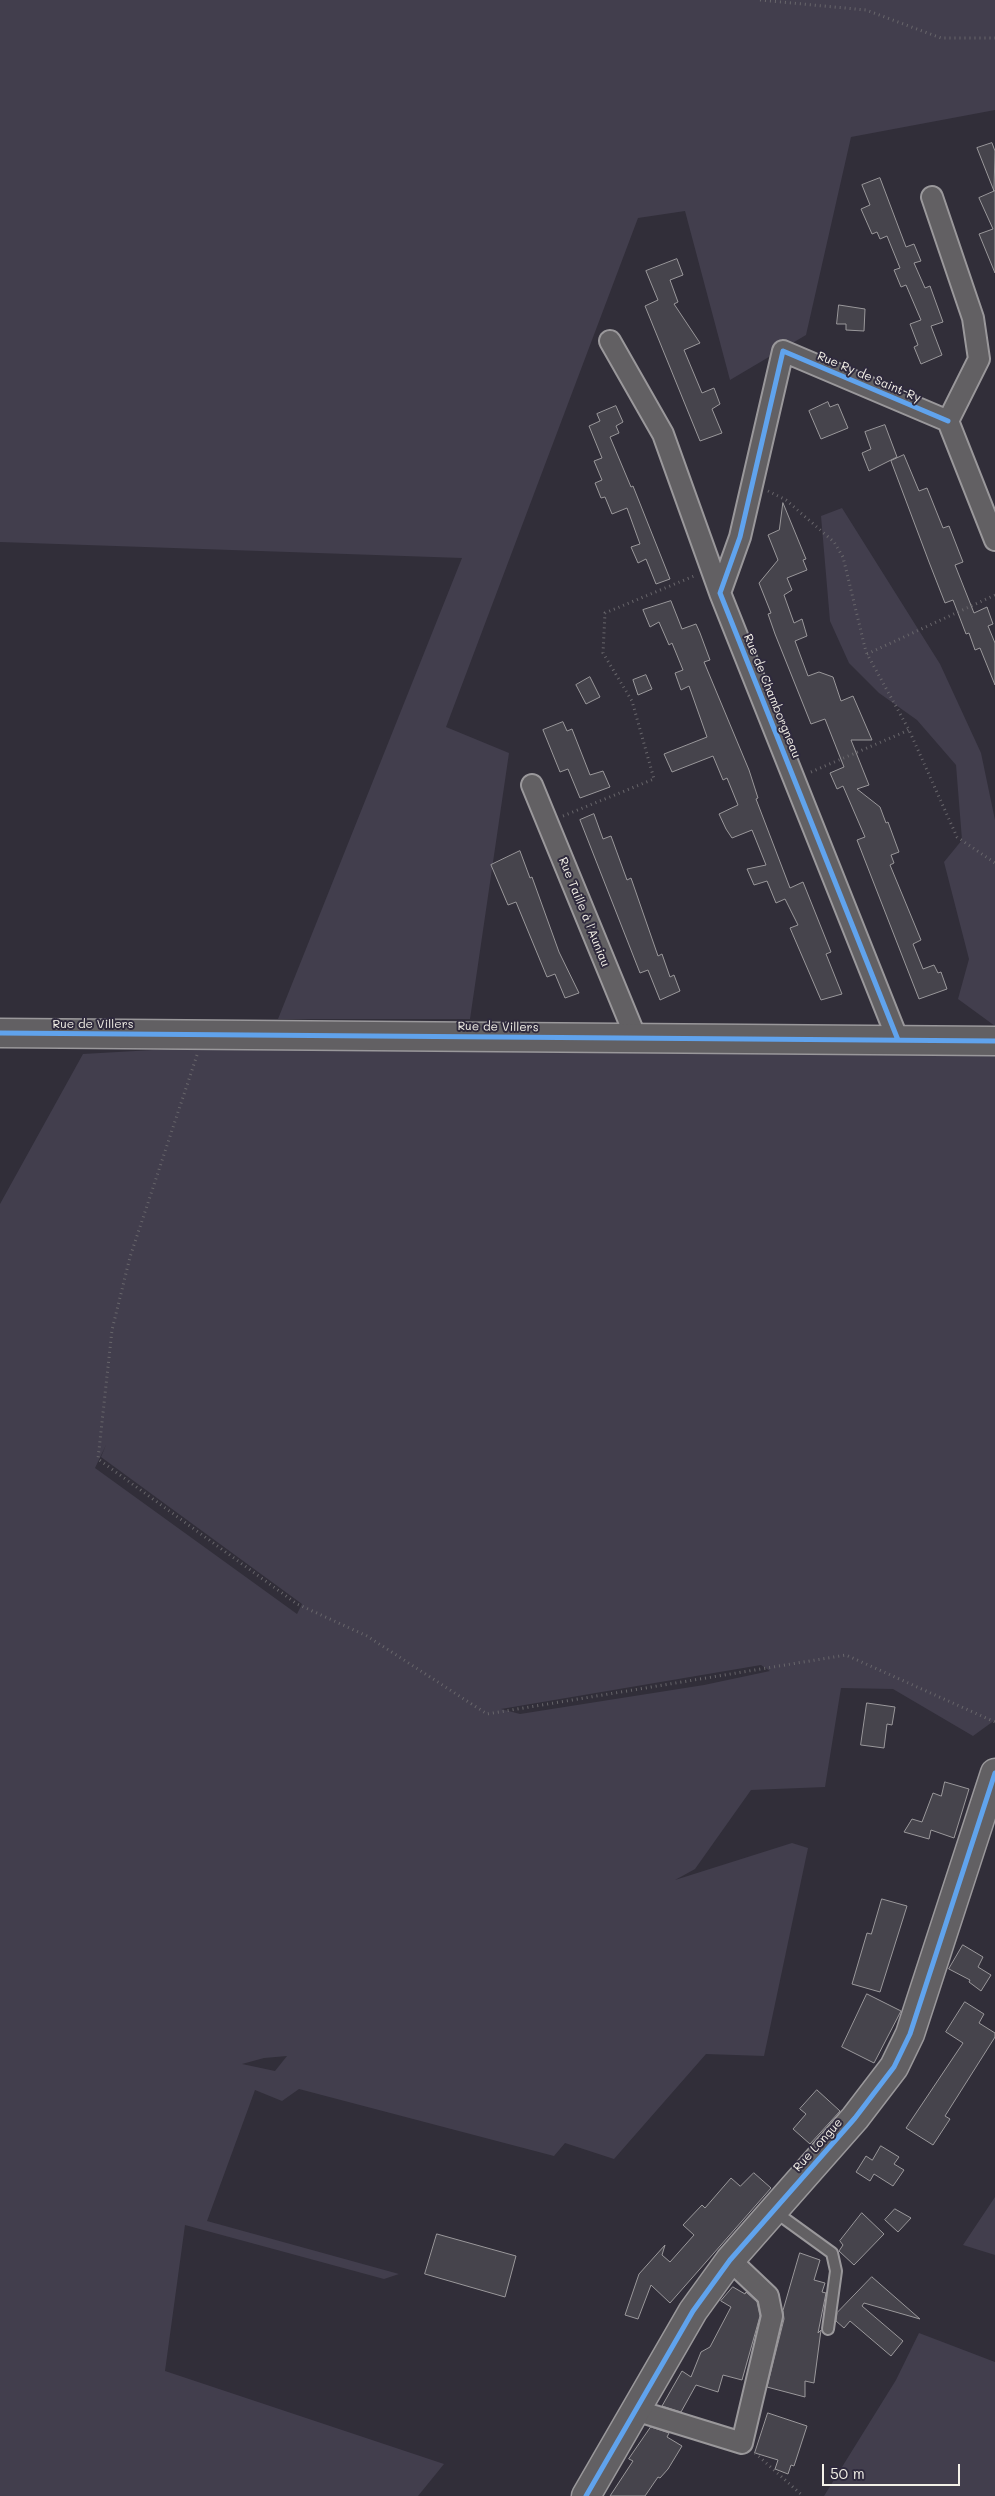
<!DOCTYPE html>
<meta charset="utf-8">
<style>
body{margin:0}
#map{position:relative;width:995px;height:2496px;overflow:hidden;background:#312e39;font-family:Mali,sans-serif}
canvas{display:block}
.scale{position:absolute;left:822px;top:2464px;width:138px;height:22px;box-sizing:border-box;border:2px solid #f4f1e8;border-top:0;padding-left:6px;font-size:15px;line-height:18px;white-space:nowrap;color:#f4f1e8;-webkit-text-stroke:4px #2f2a3d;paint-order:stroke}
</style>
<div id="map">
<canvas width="995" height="2496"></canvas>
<div class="scale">50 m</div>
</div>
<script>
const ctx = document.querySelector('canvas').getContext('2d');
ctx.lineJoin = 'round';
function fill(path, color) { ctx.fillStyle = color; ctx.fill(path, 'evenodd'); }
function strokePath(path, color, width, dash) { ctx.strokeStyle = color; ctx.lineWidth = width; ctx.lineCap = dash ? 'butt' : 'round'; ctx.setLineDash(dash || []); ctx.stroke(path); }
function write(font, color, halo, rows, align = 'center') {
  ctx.font = font + ' Mali,sans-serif'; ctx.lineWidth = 4; ctx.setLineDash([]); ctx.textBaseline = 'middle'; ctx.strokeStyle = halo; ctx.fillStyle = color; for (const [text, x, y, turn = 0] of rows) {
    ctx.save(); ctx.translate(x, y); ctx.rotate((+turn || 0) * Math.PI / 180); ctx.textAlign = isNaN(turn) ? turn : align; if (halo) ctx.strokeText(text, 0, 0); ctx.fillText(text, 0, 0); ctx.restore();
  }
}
fill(new Path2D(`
 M0 0H995V110L851 137 806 335 730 380 685 211 638 218 446 727 509 753 470 1019H278L462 558 0 542Z
 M842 508 940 664 981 753 995 820V1026L958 999 969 959 944 862 962 840 956 765 917 720 879 693 849 663 830 621 821 516Z
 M257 1044 763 1054 995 1053V1720L973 1736 893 1689 841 1688 825 1787 751 1790 695 1869 675 1880 792 1843 808 1848 764 2056 706 2054 614 2159 565 2143 554 2156 299 2089 282 2101 255 2090 207 2221 399 2274 384 2279 185 2225 165 2371 444 2464 418 2496H0V1204L83 1054ZM106 1445 101 1457 302 1604 297 1614 95 1468ZM761 1665 770 1671 704 1685 520 1714 501 1709ZM287 2056 275 2071 242 2064 264 2058Z
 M995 2197V2255L963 2245Z
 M919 2333 995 2362V2496H824L896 2380Z`), '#423e4d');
const building = new Path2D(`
 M992 143 995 151 994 191 977 148Z
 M880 178 906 247 914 244 921 261 914 263 925 288 930 286 943 322 931 326 942 355 921 364 914 347 918 345 910 324 921 320 906 285 901 287 894 270 900 268 887 236 880 239 877 232 872 234 861 209 870 205 862 185Z
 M995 191V273L979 234 993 229 979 198Z
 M677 259 683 275 670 280 678 302 674 304 700 343 684 350 702 393 714 388 720 404 712 409 722 433 700 441 645 306 658 300 646 271Z
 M839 305 865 309 864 331 846 330V324H837Z
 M828 402 830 407 838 404 848 428 821 439 809 411Z
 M616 406 623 422 616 426 619 433 610 437 631 487 633 486 670 579 656 584 646 559 638 563 631 547 640 544 627 508 612 514 605 497 601 498 595 483 602 480 594 461 602 458 589 426 600 421 597 414Z
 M885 425 897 457 869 471 862 453 871 449 865 432Z
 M904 455 919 491 927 488 943 528 949 526 963 562 955 565 974 613 987 607 993 624 988 626 995 643V685L980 648 975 650 969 633 966 634 953 600 945 603 929 562 891 461Z
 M783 503 806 559 803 560 807 570 787 578 792 590 784 595 794 623 802 619 807 636 795 641 808 676 819 672 833 677 841 701 853 696 872 740H851L869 785 857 789 880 807 886 823 888 822 899 852 891 855 894 863 890 865 921 940 913 944 923 969 934 965 938 973 941 972 947 989 919 999 857 840 865 837 843 786 837 789 830 773 844 767 825 719 811 724 775 634 768 614 771 613 759 583 778 560 768 535 779 530Z
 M671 601 682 629 696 624 700 633 710 660 704 662 749 770 758 798 756 799 790 888 803 882 831 952 826 954 842 994 821 1000 790 928 798 925 785 899 776 903 767 881 754 885 747 869 766 865 752 830 732 838 726 829 719 814 738 805 727 778 723 780 713 756 672 772 664 754 707 737 689 686 681 690 675 673 683 670 672 643 669 645 659 622 650 627 643 610Z
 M646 675 652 689 638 695 633 680Z
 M590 677 600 697 586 704 576 685Z
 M563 722 567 731 572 729 590 775 603 771 610 787 580 798 568 769 560 772 543 730Z
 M594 814 603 839 611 836 627 880 631 878 658 956 662 954 670 977 674 975 680 991 660 1000 648 970 640 973 580 820Z
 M520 851 530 878 532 877 559 952 579 993 565 998 555 974 547 977 516 902 508 905 491 865Z
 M867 1703 895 1707 892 1725 887 1724 884 1748 861 1745Z
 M945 1782 969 1789 954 1838 931 1830 929 1839 904 1832 912 1819 922 1822 933 1793 941 1796Z
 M882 1899 907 1906 880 1992 852 1984 867 1933 871 1934Z
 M963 1945 983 1957 978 1967 991 1975 981 1991 969 1982 970 1980 949 1969Z
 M867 1994 901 2011 874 2063 842 2047Z
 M965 2002 984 2014 979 2023 995 2033V2037L945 2116 950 2119 933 2145 906 2128 963 2043 946 2032Z
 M817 2090 840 2111 810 2144 793 2129 806 2114 800 2109Z
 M881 2146 899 2157 894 2164 904 2170 893 2186 874 2174 870 2181 856 2172 866 2156 872 2160Z
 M754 2173 771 2188 670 2303 651 2285 638 2319 625 2315 639 2274 665 2245 662 2255 670 2262 694 2235 683 2225 702 2205 705 2208 731 2178 740 2186Z
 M895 2209 911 2218 898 2232 885 2220Z
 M862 2213 884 2234 854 2265 839 2251 843 2245 840 2241Z
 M437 2234 516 2256 505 2297 425 2274Z
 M800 2253 820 2260 814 2280 825 2283 822 2292 826 2293 818 2333 821 2330 814 2383 805 2381V2397L767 2387 784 2319 783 2311Z
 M872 2277 920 2319 864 2303 862 2306 903 2341 891 2356 850 2321 844 2328 836 2321 837 2313Z
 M733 2287 745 2294 746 2292 757 2302 760 2316 742 2380 723 2375 718 2392 696 2385 681 2412 662 2406 682 2371 691 2377 701 2352 710 2347 731 2307 721 2301Z
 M768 2413 807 2426 794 2466 791 2465 788 2474 775 2469 778 2460 755 2453Z
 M651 2427 669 2433 667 2437 682 2446 668 2469 660 2478 658 2477 645 2496H610L633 2461 629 2459Z`);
fill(building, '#46444c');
strokePath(building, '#9a989b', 1);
const lane = new Path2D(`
 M774 2211 832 2253 836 2271 828 2329`);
const street = new Path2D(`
 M932 197 973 318 979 359 948 421 995 540
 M610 341 663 434 720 593
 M532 785 636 1038
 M898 1040 720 593 740 537 783 351 948 421
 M635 2410 742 2443 772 2316 768 2296 730 2260`);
const secondary = new Path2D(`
 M0 1033 995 1041
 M586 2496 693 2311 730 2260 855 2118 894 2067 910 2034 995 1773`);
strokePath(lane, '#9a989b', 14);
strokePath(street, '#9a989b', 24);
strokePath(secondary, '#9a989b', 31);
strokePath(new Path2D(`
 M760 0 866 10 941 38H995
 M768 491 786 500 834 542 843 557 866 652 909 730 957 837 995 863
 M867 654 995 595
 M811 772 909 730
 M563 816 654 779 632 701 603 653 605 613 694 576
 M197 1055 130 1257 112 1330 98 1459 297 1604 367 1636 487 1714 846 1655 995 1722
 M755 2453 803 2496`), '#68666b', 3, [1, 4]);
strokePath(lane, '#626063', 10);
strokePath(street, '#626063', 20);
strokePath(secondary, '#626063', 28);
strokePath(new Path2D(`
 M0 1033 995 1041
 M898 1040 720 593 740 537 783 351 948 421
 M586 2496 693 2311 730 2260 855 2118 894 2067 910 2034 995 1773`), '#60a3ed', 5);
write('12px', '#f4f1e8', '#2f2a3d', [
 ["Rue Ry de Saint-Ry",869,377,23],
 ["Rue de Chamborgneau",772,696,68],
 ["Rue Taille à l'Auniau",584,912,68],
 ["Rue de Villers",93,1024],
 ["Rue de Villers",498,1027,1],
 ["Rue Longue",818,2145,-48]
]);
</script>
